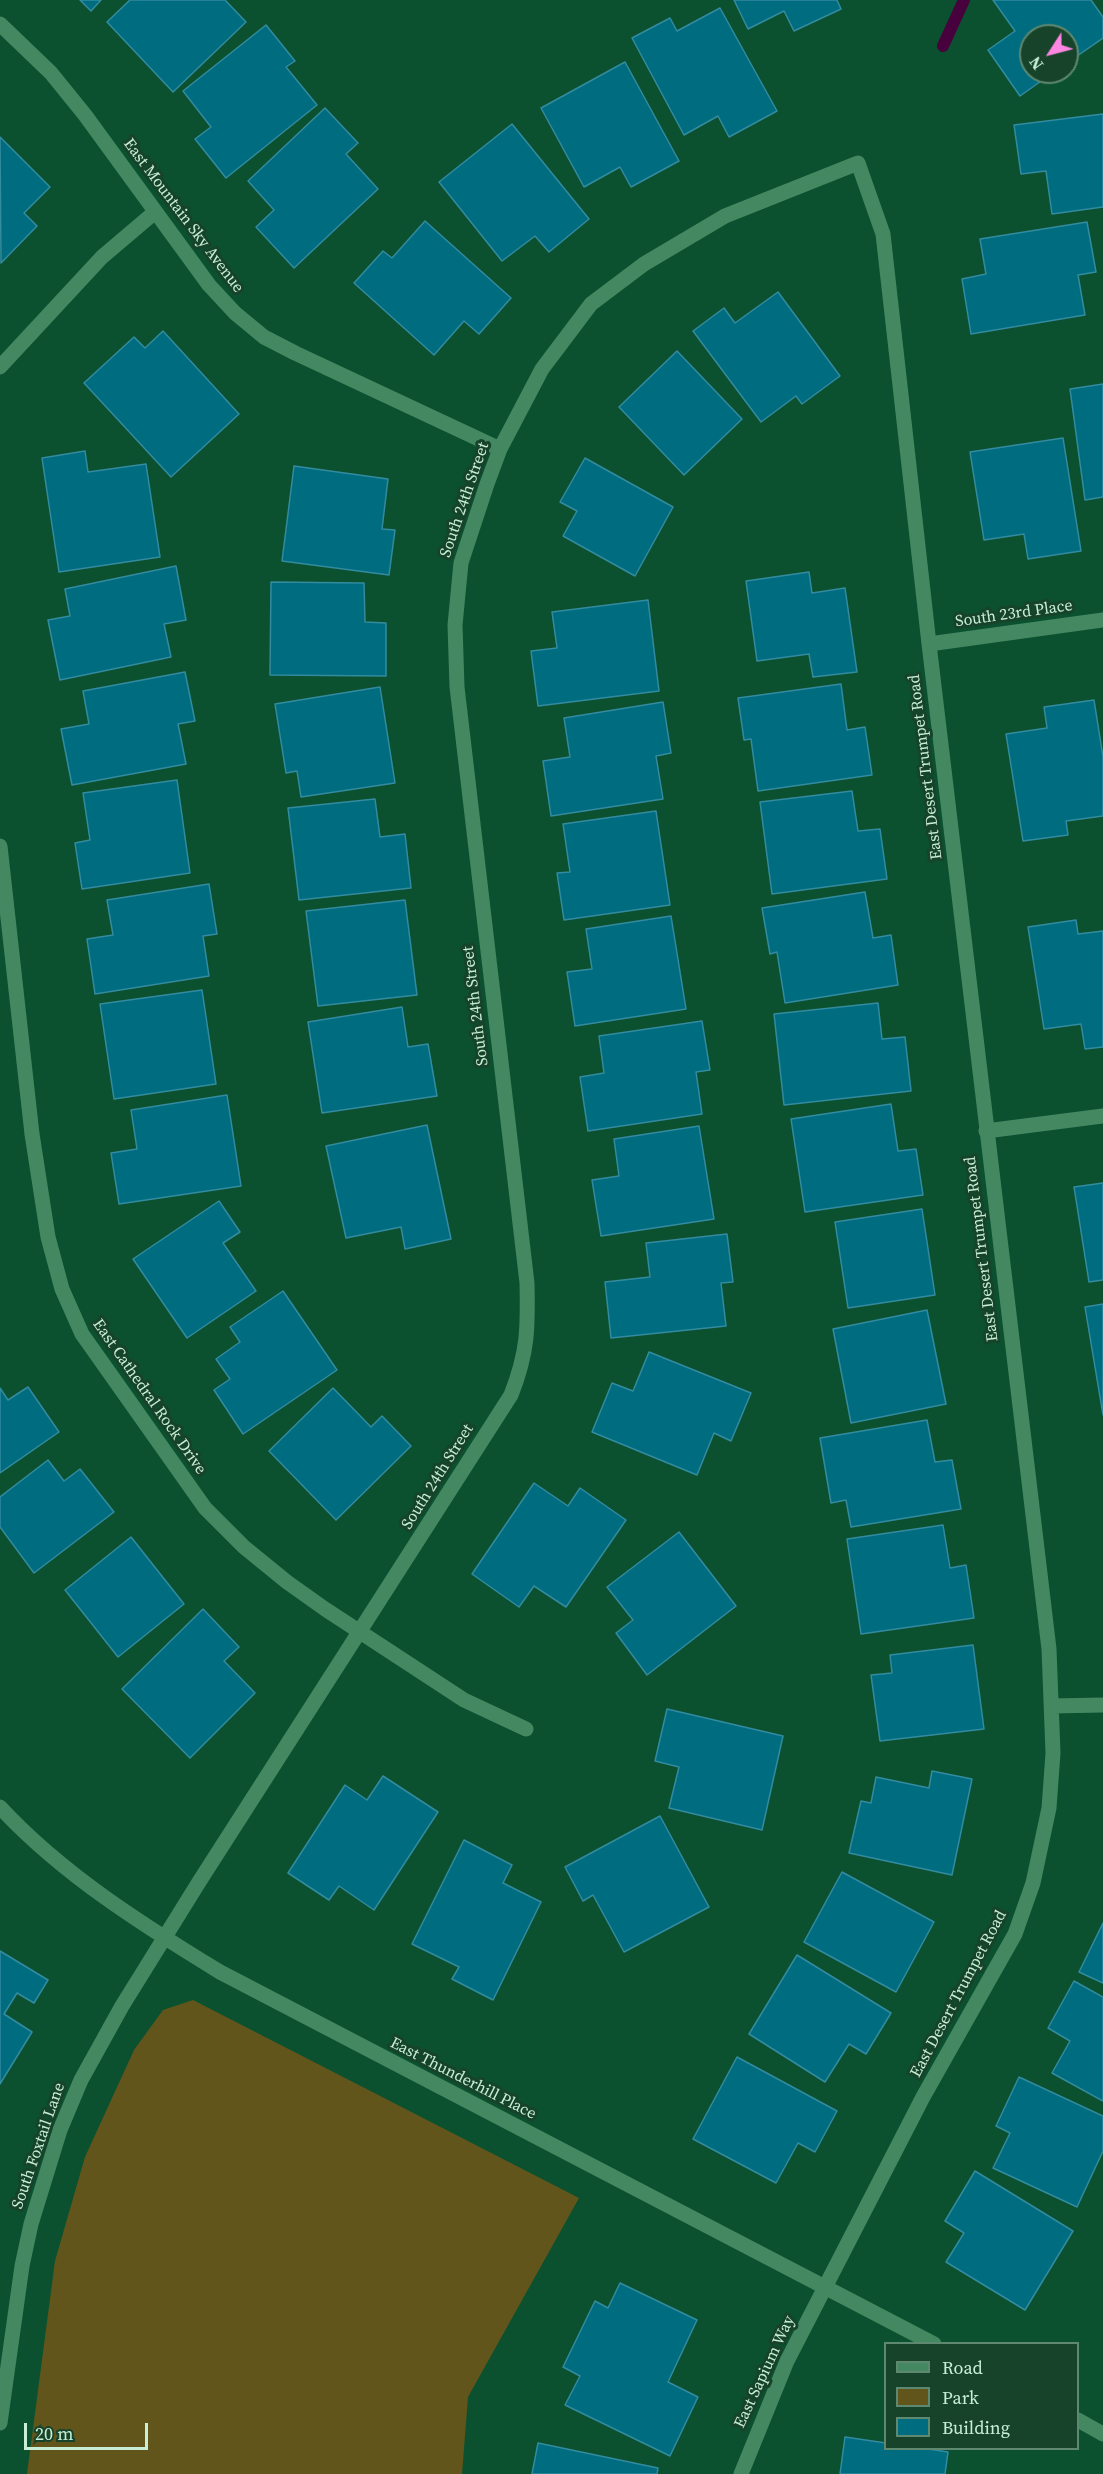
<!DOCTYPE html>
<style>
body{margin:0}
#map{position:relative;width:1103px;height:2474px;overflow:hidden;background:#0b5130;font-family:"Source Serif 4",serif}
canvas{display:block}
.legend{position:absolute;left:884px;top:2342px;width:195px;height:108px;box-sizing:border-box;background:#17432b;border:2px solid #5e886f;margin:0;padding:8px 10px;list-style:none;font-size:18px;color:#c8efd5}
.legend li{display:flex;align-items:center;gap:12px;height:30px}
.legend b{width:30px;border:2px solid #5e886f}
.north{position:absolute;left:1019px;top:24px;width:60px;height:60px;box-sizing:border-box;background:#17432b;border:2px solid #5e886f;border-radius:50%;rotate:234deg;font-size:16px;font-weight:700;line-height:24px;text-align:center;color:#c8efd5}
.north::after{content:'';display:block;margin:auto;width:21px;height:27px;background:#fd86e2;clip-path:polygon(50% 0,100% 100%,50% 72%,0 100%)}
.scale{position:absolute;left:24px;top:2423px;width:124px;height:27px;box-sizing:border-box;border:3px solid #c8efd5;border-top:0;padding-left:8px;font-size:18px;line-height:21px;white-space:nowrap;color:#c8efd5;-webkit-text-stroke:4px #17432b;paint-order:stroke}
</style>
<div id="map">
<canvas width="1103" height="2474"></canvas>
<ul class="legend">
<li><b style="height:8px;background:#438860"></b>Road</li>
<li><b style="height:16px;background:#62551b"></b>Park</li>
<li><b style="height:16px;background:#006c80"></b>Building</li>
</ul>
<div class="north">N</div>
<div class="scale">20 m</div>
</div>
<script>
const ctx = document.querySelector('canvas').getContext('2d');
ctx.lineJoin = 'round';
function fill(path, color) { ctx.fillStyle = color; ctx.fill(path, 'evenodd'); }
function strokePath(path, color, width, dash) { ctx.strokeStyle = color; ctx.lineWidth = width; ctx.lineCap = dash ? 'butt' : 'round'; ctx.setLineDash(dash || []); ctx.stroke(path); }
function write(font, color, halo, rows, align = 'center') {
  ctx.font = font + ' "Source Serif 4",serif'; ctx.lineWidth = 6; ctx.setLineDash([]); ctx.textBaseline = 'middle'; ctx.strokeStyle = halo; ctx.fillStyle = color; for (const [text, x, y, turn = 0] of rows) {
    ctx.save(); ctx.translate(x, y); ctx.rotate((+turn || 0) * Math.PI / 180); ctx.textAlign = isNaN(turn) ? turn : align; if (halo) ctx.strokeText(text, 0, 0); ctx.fillText(text, 0, 0); ctx.restore();
  }
}
fill(new Path2D(`
 M193 2000 579 2198 468 2397 462 2474H27L55 2261 85 2157 134 2050 163 2010Z`), '#62551b');
strokePath(new Path2D(`
 M943 46 964 0`), '#47013c', 12);
const building = new Path2D(`
 M80 0H101L91 11Z
 M130 0H225L246 22 173 92 107 22Z
 M734 0H837L841 9 794 31 784 11 748 29Z
 M993 0H1091L1103 17V38L1067 63V36H1031V72H1054L1020 96 988 50 1015 31Z
 M720 8 777 111 729 137 718 116 684 135 632 38 670 18 677 31Z
 M266 25 295 61 286 67 317 105 226 178 195 139 211 127 183 91Z
 M625 62 679 161 631 187 620 167 584 187 541 108Z
 M325 108 358 143 346 154 378 189 294 268 256 227 274 210 248 181Z
 M1103 114V207L1052 214 1046 171 1021 174 1014 125Z
 M512 124 589 219 549 252 535 236 502 261 439 182Z
 M0 137 50 187 24 213 37 226 1 263Z
 M425 221 511 298 479 334 464 321 434 355 354 283 383 251 392 258Z
 M1087 222 1096 272 1078 275 1085 315 971 334 962 279 986 274 980 239Z
 M778 292 840 376 802 404 796 396 761 422 693 331 724 308 735 323Z
 M163 331 239 414 171 477 84 383 134 337 145 348Z
 M677 351 742 419 684 475 619 407Z
 M1103 384V497L1085 500 1070 389Z
 M1063 438 1081 551 1028 559 1024 534 984 540 970 452Z
 M85 451 88 472 146 464 160 557 59 572 42 458Z
 M585 458 673 507 635 576 563 536 577 511 560 502Z
 M294 466 388 479 382 529 395 530 389 575 282 561Z
 M176 566 186 620 164 624 171 657 60 680 48 620 70 616 65 589Z
 M809 572 812 593 845 588 857 672 813 677 809 654 757 661 746 581Z
 M271 582 364 583 365 622 386 623V676L270 675Z
 M648 600 659 691 538 706 531 651 557 648 552 612Z
 M185 672 195 721 178 724 186 764 72 785 61 729 89 724 83 691Z
 M841 684 847 730 865 727 872 775 758 791 751 739 744 740 738 698Z
 M380 687 395 783 301 797 297 771 286 773 275 704Z
 M1094 700 1103 757V816L1066 821 1068 835 1023 841 1006 734 1047 728 1044 707Z
 M663 702 671 753 656 756 663 799 551 816 543 761 570 757 564 718Z
 M177 780 190 873 82 889 75 843 90 840 83 793Z
 M852 791 858 831 880 829 887 879 772 894 760 802Z
 M375 799 380 837 405 834 411 888 299 900 288 808Z
 M656 811 670 905 564 920 557 873 570 872 563 824Z
 M209 884 217 934 203 936 209 976 95 994 87 939 113 935 107 900Z
 M865 892 873 938 891 935 898 985 785 1003 777 952 770 954 762 908Z
 M405 900 417 995 318 1006 306 911Z
 M671 916 686 1009 575 1026 567 972 592 969 586 929Z
 M1076 920 1078 934 1103 931V1047L1085 1049 1081 1024 1044 1029 1028 927Z
 M202 990 216 1084 114 1099 100 1004Z
 M878 1003 882 1039 905 1037 911 1091 784 1105 774 1014Z
 M402 1007 408 1047 428 1044 437 1096 322 1113 308 1022Z
 M702 1021 710 1070 696 1072 702 1114 588 1131 580 1077 604 1073 599 1036Z
 M227 1095 241 1186 119 1204 111 1153 137 1149 131 1110Z
 M891 1104 898 1151 916 1149 923 1195 805 1212 791 1119Z
 M427 1125 451 1239 405 1249 401 1227 346 1238 326 1146Z
 M699 1126 714 1219 601 1236 592 1180 619 1176 614 1139Z
 M1103 1183V1280L1089 1282 1074 1187Z
 M219 1201 240 1232 223 1243 256 1291 187 1338 133 1259Z
 M922 1209 935 1295 848 1308 835 1222Z
 M727 1234 733 1282 721 1283 726 1326 611 1338 605 1282 650 1277 646 1243Z
 M283 1291 337 1370 243 1434 214 1390 230 1379 216 1359 240 1342 230 1327Z
 M1103 1304V1415L1085 1307Z
 M927 1310 946 1404 851 1423 833 1329Z
 M649 1352 751 1393 731 1441 714 1433 697 1475 592 1432 612 1383 633 1391Z
 M28 1387 59 1432 0 1473V1388L8 1400Z
 M333 1388 371 1427 382 1416 411 1446 336 1520 269 1451Z
 M927 1420 935 1462 952 1460 961 1509 851 1527 846 1500 831 1503 820 1438Z
 M48 1460 64 1481 80 1469 114 1512 34 1573 0 1527V1497Z
 M534 1483 568 1506 580 1488 626 1520 566 1607 534 1586 519 1607 472 1574Z
 M943 1525 950 1568 966 1565 974 1618 861 1634 847 1539Z
 M679 1532 736 1606 647 1675 616 1633 633 1620 607 1587Z
 M131 1537 184 1604 118 1657 65 1590Z
 M203 1609 239 1647 224 1661 255 1693 190 1758 122 1689Z
 M973 1645 984 1729 880 1741 871 1675 892 1673 890 1655Z
 M667 1709 783 1736 762 1830 669 1808 679 1767 655 1761Z
 M932 1771 972 1779 952 1875 849 1853 861 1801 871 1803 876 1777 929 1788Z
 M383 1776 438 1812 374 1910 339 1886 329 1900 288 1873 345 1785 367 1800Z
 M660 1816 709 1907 624 1952 593 1895 583 1901 565 1867Z
 M464 1840 512 1865 503 1883 541 1902 493 2000 452 1979 459 1967 412 1944Z
 M842 1872 934 1922 896 1992 804 1942Z
 M1103 1923V1983L1079 1972Z
 M0 1951 48 1980 34 2003 17 1993 4 2014 32 2032 0 2084Z
 M797 1955 891 2013 866 2054 849 2044 825 2082 749 2034Z
 M1074 1981 1103 1997V2101L1052 2073 1070 2041 1048 2028Z
 M737 2057 837 2111 815 2152 798 2143 776 2183 693 2139Z
 M1019 2077 1103 2116V2151L1077 2207 993 2168 1010 2133 996 2126Z
 M975 2171 1073 2231 1025 2310 946 2262 964 2233 945 2221Z
 M620 2283 697 2320 668 2382 698 2397 670 2456 565 2405 580 2376 563 2367 595 2301 608 2308Z
 M845 2437 886 2443V2448H922L948 2452 945 2474H840Z
 M538 2443 658 2468 657 2474H532Z`);
fill(building, '#006c80');
strokePath(building, '#338b9f', 1.5);
strokePath(new Path2D(`
 M0 24 51 73 85 115 209 285 235 313 264 337 295 353 500 449
 M0 367 102 257 155 212
 M929 644 1103 620
 M0 846 32 1134 48 1237 62 1289 82 1334 205 1508 244 1547 287 1582 325 1609 464 1700 526 1729
 M986 1131 1103 1116
 M1052 1706 1103 1705
 M0 1807C62 1874 143 1925 220 1972L934 2344
 M1078 2420 1103 2434
 M0 2423 22 2266 31 2224 60 2130 81 2080 122 2006 199 1882 511 1395C528 1352 528 1328 527 1283L457 687 455 625 461 563 487 484 500 449 542 369 591 304 644 264 725 216 858 163 883 234 929 644 1049 1649 1053 1753 1049 1808 1033 1883 1015 1934 923 2097 787 2361 741 2474`), '#438860', 15);
write('16px', '#c8efd5', '#17432b', [
 ["East Mountain Sky Avenue",183,216,53],
 ["South 24th Street",465,500,-71],
 ["South 23rd Place",1014,614,-8],
 ["East Desert Trumpet Road",926,767,-97],
 ["South 24th Street",476,1006,-97],
 ["East Desert Trumpet Road",982,1249,-97],
 ["East Cathedral Rock Drive",149,1397,55],
 ["South 24th Street",438,1477,-58],
 ["East Desert Trumpet Road",959,1994,-62],
 ["East Thunderhill Place",463,2079,27],
 ["South Foxtail Lane",39,2146,-71],
 ["East Sapium Way",765,2372,-65]
]);
</script>
